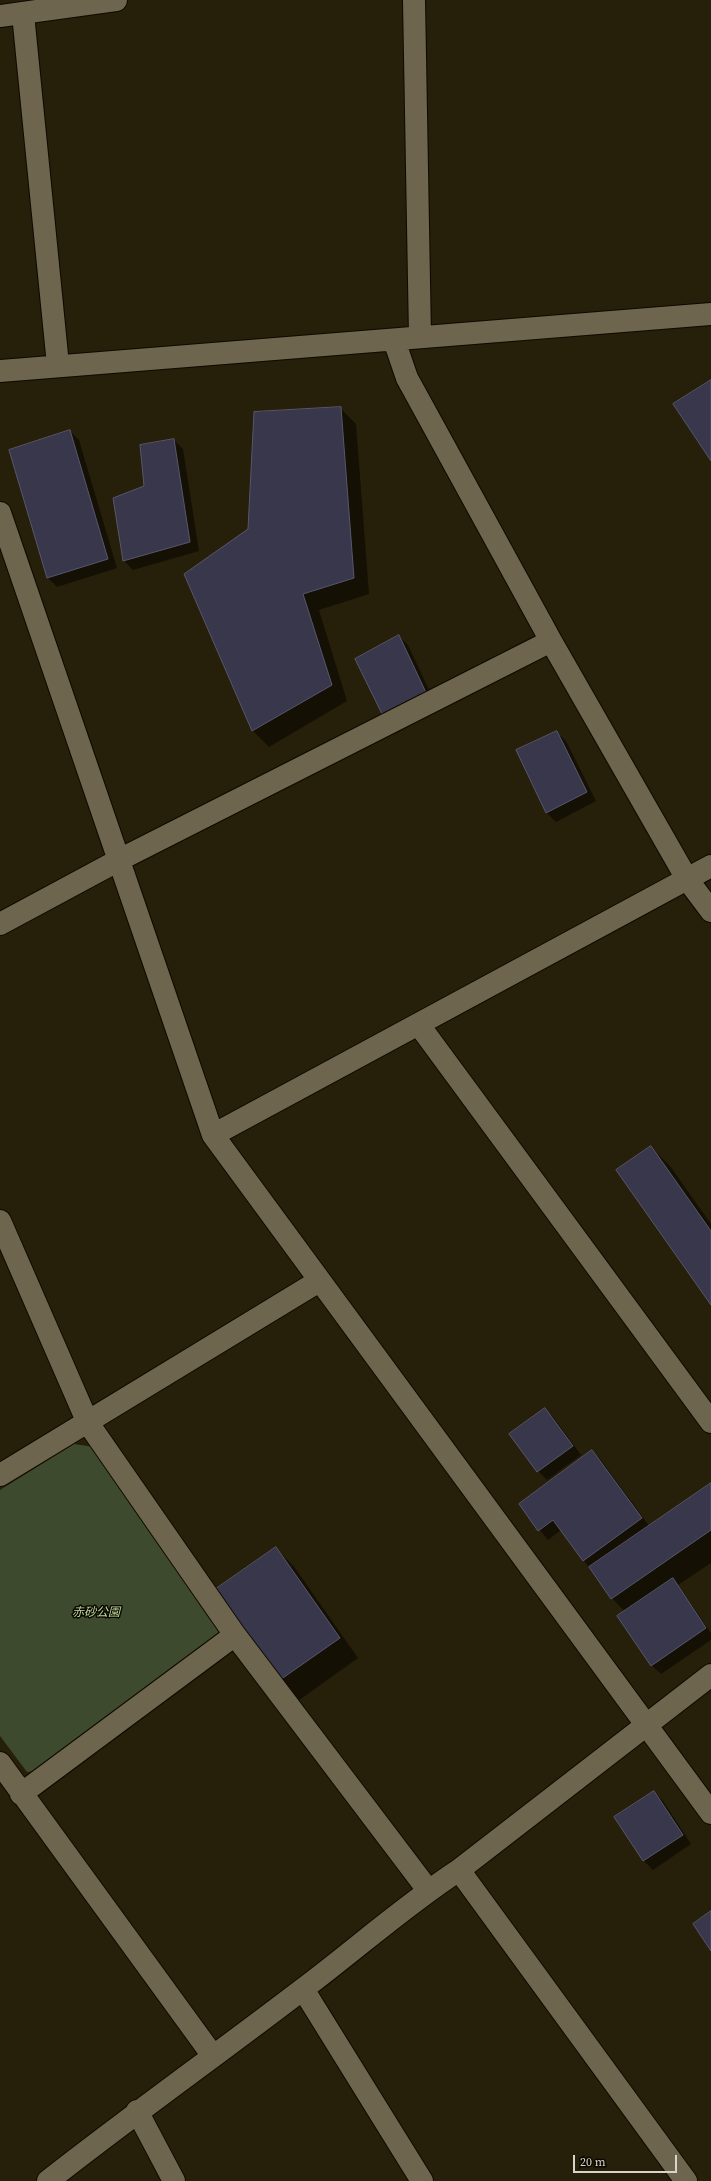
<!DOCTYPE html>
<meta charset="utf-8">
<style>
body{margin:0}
#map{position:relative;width:711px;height:2181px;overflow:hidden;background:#261f09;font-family:"Source Serif 4",serif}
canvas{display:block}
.scale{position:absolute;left:573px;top:2155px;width:104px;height:18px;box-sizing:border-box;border:2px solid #d9d4c7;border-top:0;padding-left:5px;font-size:12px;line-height:14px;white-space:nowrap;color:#d9d4c7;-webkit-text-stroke:3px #0c0903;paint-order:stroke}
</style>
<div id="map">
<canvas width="711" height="2181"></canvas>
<div class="scale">20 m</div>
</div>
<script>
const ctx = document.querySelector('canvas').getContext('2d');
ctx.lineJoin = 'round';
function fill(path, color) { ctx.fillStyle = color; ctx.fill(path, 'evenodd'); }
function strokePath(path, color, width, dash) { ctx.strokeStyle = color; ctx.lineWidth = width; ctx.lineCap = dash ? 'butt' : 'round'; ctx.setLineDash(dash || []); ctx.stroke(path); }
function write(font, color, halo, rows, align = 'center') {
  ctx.font = font + ' "Source Serif 4","Noto Sans JP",serif'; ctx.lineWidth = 3; ctx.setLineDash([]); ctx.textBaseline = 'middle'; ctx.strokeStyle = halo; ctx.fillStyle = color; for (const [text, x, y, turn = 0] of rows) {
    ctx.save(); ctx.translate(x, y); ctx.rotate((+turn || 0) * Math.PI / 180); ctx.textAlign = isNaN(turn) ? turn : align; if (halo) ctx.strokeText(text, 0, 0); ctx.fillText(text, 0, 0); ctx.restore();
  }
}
fill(new Path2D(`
 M74 1444 94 1447 226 1629 38 1771 27 1772 0 1736V1490Z`), '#3e4a2e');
fill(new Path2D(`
 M340 408 356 424 369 594 319 610 347 701 269 747 253 731 186 574 249 530Z
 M70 431 79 440 117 568 57 587 48 578Z
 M174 440 183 449 199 551 133 570 124 561 145 487Z
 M399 636 408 645 438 709 397 733 387 724Z
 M557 732 566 741 596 801 556 822 547 813 517 751Z
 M651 1147 670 1166 711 1224V1303Z
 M545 1409 554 1418 581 1455 547 1480 538 1471Z
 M592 1451 601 1460 650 1527 711 1484V1563L678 1585 711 1633V1640L661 1674 651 1665 625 1612 612 1598 561 1530 548 1540 520 1505Z
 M276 1548 295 1568 358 1658 298 1701 278 1681Z
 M654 1792 663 1801 691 1844 653 1870 643 1860Z`), '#0007');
const building = new Path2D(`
 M711 380V461L673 404Z
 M341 407 354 578 303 594 332 685 252 731 184 574 248 529 254 412Z
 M70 430 108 559 47 578 9 450Z
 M174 439 190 542 123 561 113 498 144 486 140 445Z
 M399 635 429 699 387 724 355 659Z
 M557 731 587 792 546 813 516 750Z
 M651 1146 711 1231V1305L616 1170Z
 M545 1408 573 1446 537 1472 509 1434Z
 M592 1450 642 1518 583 1561 553 1520 538 1531 519 1504Z
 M711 1483V1530L611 1599 589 1567Z
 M276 1547 340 1638 277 1682 213 1591Z
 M673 1578 706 1628 651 1666 617 1616Z
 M654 1791 683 1835 643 1861 614 1817Z
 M711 1911V1951L693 1924Z`);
fill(building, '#39374c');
strokePath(building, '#58566d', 1);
const minor = new Path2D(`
 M414 0 420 337
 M23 14 58 365
 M0 16 116 0
 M394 340 407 378 551 641 687 879 711 911
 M0 371 711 314
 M0 513 213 1135 711 1813
 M0 924 119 860 551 641
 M419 1025 711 1422
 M213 1135 711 866
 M0 1221 88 1423 235 1635 428 1890
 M0 1475 319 1281
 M0 1763 213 2056
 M21 1794 235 1635
 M459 1870 686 2181
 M303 1989 422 2181
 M137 2111 174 2181
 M48 2181C132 2115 218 2054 303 1989 355 1950 404 1906 459 1870L711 1675`);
strokePath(minor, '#0f0900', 24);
strokePath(minor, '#6d654d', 22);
write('italic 12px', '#bed89a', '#0c0903', [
 ["赤砂公園",96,1613]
]);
</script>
